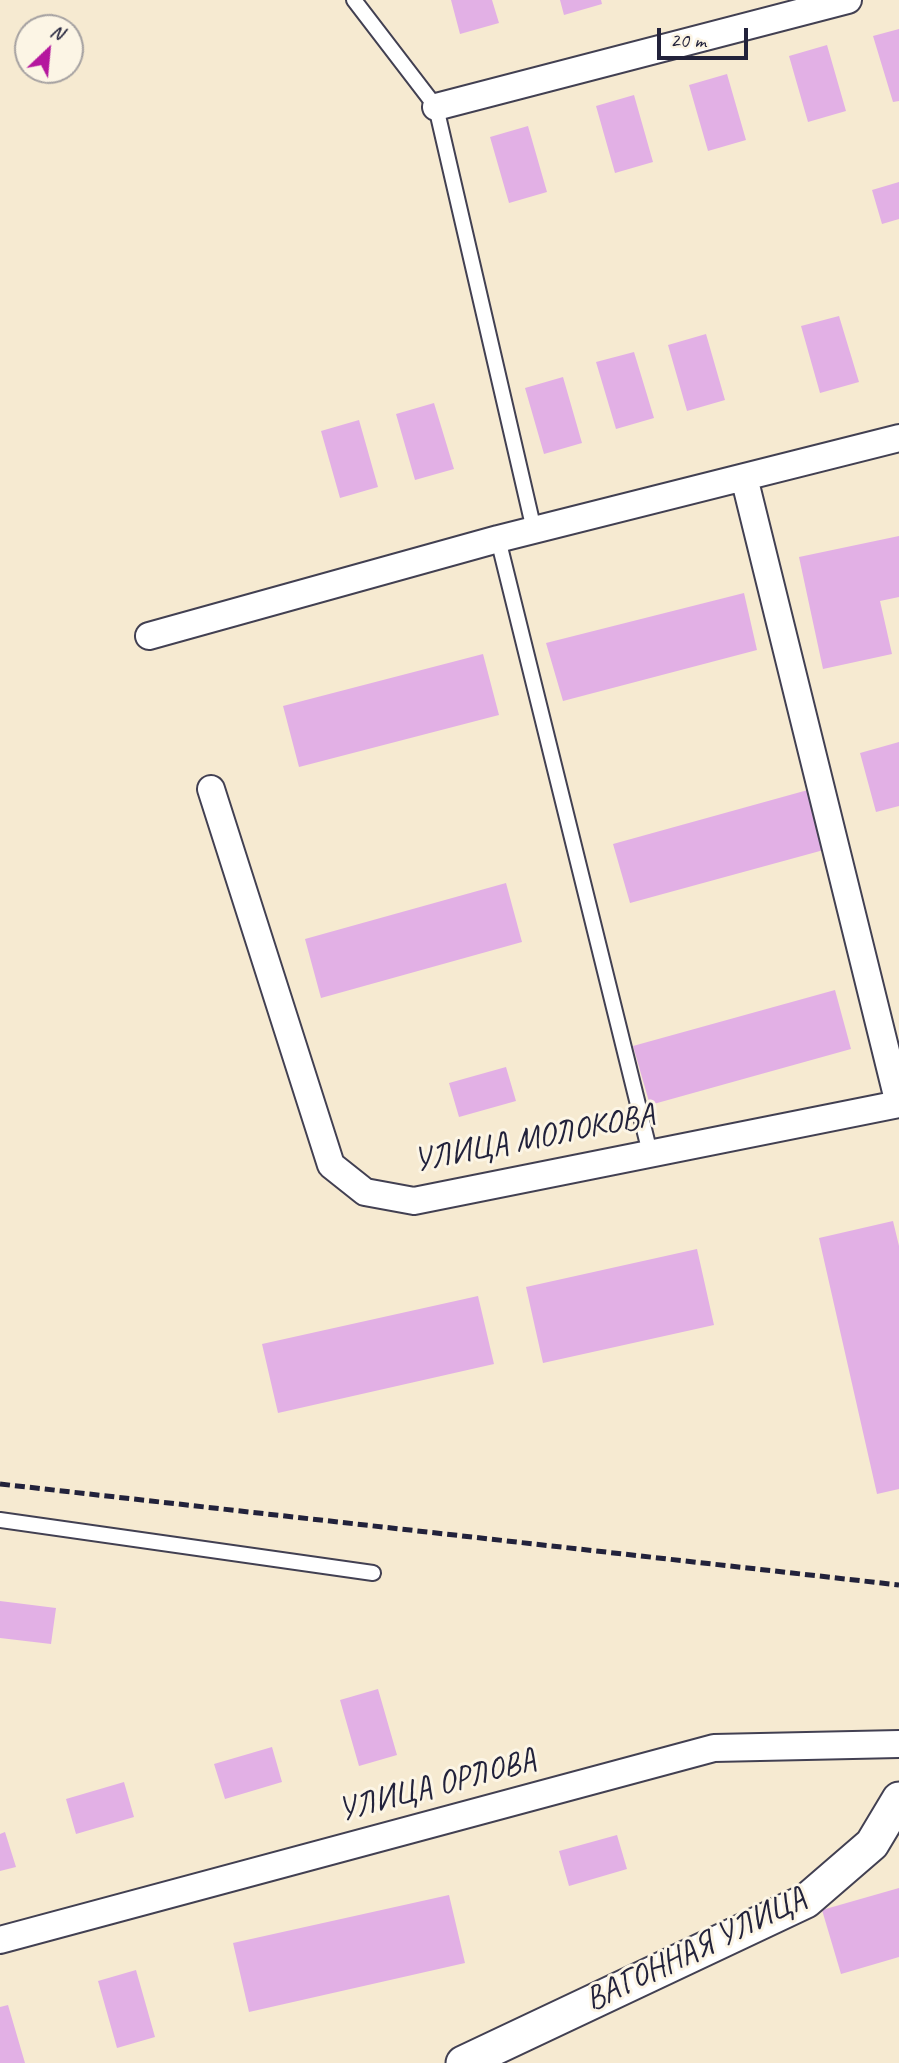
<!DOCTYPE html>
<meta charset="utf-8">
<style>
body{margin:0}
#map{position:relative;width:899px;height:2063px;overflow:hidden;background:#f6ead1;font-family:Caveat,sans-serif}
canvas{display:block}
.north{position:absolute;left:14px;top:14px;width:70px;height:70px;box-sizing:border-box;background:#fcf5e5;border:2px solid #a5a1a1;border-radius:50%;rotate:26deg;font-size:19px;font-weight:700;line-height:28px;text-align:center;color:#22223b}
.north::after{content:'';display:block;margin:auto;width:24px;height:32px;background:#b5179e;clip-path:polygon(50% 0,100% 100%,50% 72%,0 100%)}
.scale{position:absolute;left:657px;top:28px;width:91px;height:32px;box-sizing:border-box;border:4px solid #22223b;border-top:0;padding-left:9px;font-size:21px;line-height:24px;white-space:nowrap;color:#22223b;-webkit-text-stroke:5px #fcf5e5;paint-order:stroke}
</style>
<div id="map">
<canvas width="899" height="2063"></canvas>
<div class="north">N</div>
<div class="scale">20 m</div>
</div>
<script>
const ctx = document.querySelector('canvas').getContext('2d');
ctx.lineJoin = 'round';
function fill(path, color) { ctx.fillStyle = color; ctx.fill(path, 'evenodd'); }
function strokePath(path, color, width, dash) { ctx.strokeStyle = color; ctx.lineWidth = width; ctx.lineCap = dash ? 'butt' : 'round'; ctx.setLineDash(dash || []); ctx.stroke(path); }
function write(font, color, halo, rows, align = 'center') {
  ctx.font = font + ' Caveat,sans-serif'; ctx.lineWidth = 6; ctx.setLineDash([]); ctx.textBaseline = 'middle'; ctx.strokeStyle = halo; ctx.fillStyle = color; for (const [text, x, y, turn = 0] of rows) {
    ctx.save(); ctx.translate(x, y); ctx.rotate((+turn || 0) * Math.PI / 180); ctx.textAlign = isNaN(turn) ? turn : align; if (halo) ctx.strokeText(text, 0, 0); ctx.fillText(text, 0, 0); ctx.restore();
  }
}
fill(new Path2D(`
 M451 0H492L499 23 460 34Z
 M560 0H601L602 4 564 15Z
 M899 29V101L893 102 873 36Z
 M827 45 846 111 808 122 789 56Z
 M727 74 746 140 708 151 689 85Z
 M634 95 653 162 615 173 596 106Z
 M528 126 547 192 509 203 490 137Z
 M899 182V219L882 224 872 190Z
 M839 316 859 382 820 393 801 326Z
 M706 334 725 400 687 411 668 345Z
 M634 352 654 418 616 429 596 362Z
 M563 377 582 443 544 454 525 388Z
 M434 403 454 469 415 480 396 414Z
 M359 420 378 487 340 498 321 431Z
 M899 536V597L880 601 892 654 823 669 799 557Z
 M744 593 757 650 563 701 546 643Z
 M483 654 499 715 299 767 283 706Z
 M899 742V806L876 812 860 753Z
 M815 788 831 848 630 903 613 844Z
 M506 883 522 942 321 998 305 939Z
 M835 990 851 1049 650 1105 633 1046Z
 M506 1067 516 1101 459 1117 449 1083Z
 M893 1221 899 1246V1489L877 1494 819 1238Z
 M697 1249 714 1325 543 1363 526 1287Z
 M478 1296 494 1364 278 1413 262 1344Z
 M0 1601 56 1608 51 1644 0 1638Z
 M378 1689 397 1755 359 1766 340 1700Z
 M272 1747 282 1782 225 1799 214 1764Z
 M124 1782 134 1817 76 1834 66 1799Z
 M5 1832 16 1867 0 1871V1834Z
 M617 1835 627 1869 569 1886 559 1851Z
 M899 1888V1957L841 1974 822 1910Z
 M449 1895 465 1963 249 2012 233 1943Z
 M136 1970 155 2037 117 2048 98 1981Z
 M8 2005 25 2063H0V2007Z`), '#e2b0e5');
const service = new Path2D(`
 M354 0 436 107 534 530
 M498 539 650 1153
 M0 1520 373 1573`);
const minor = new Path2D(`
 M436 107 848 0
 M744 477 899 1104
 M149 636 498 539 899 438
 M211 789 331 1165 365 1192 414 1201 899 1104
 M0 1940 714 1748 899 1744`);
const tertiary = new Path2D(`
 M463 2063 806 1901 872 1844 899 1799`);
strokePath(service, '#424052', 18);
strokePath(minor, '#424052', 30);
strokePath(tertiary, '#424052', 37);
strokePath(service, '#fff', 14);
strokePath(minor, '#fff', 26);
strokePath(tertiary, '#fff', 33);
strokePath(new Path2D(`
 M0 1484 899 1585`), '#22223b', 5, [10, 5]);
write('33px', '#22223b', '#fcf5e5', [
 ["УЛИЦА МОЛОКОВА",534,1139,-11],
 ["УЛИЦА ОРЛОВА",437,1786,-15],
 ["ВАГОННАЯ УЛИЦА",696,1950,-26]
]);
</script>
